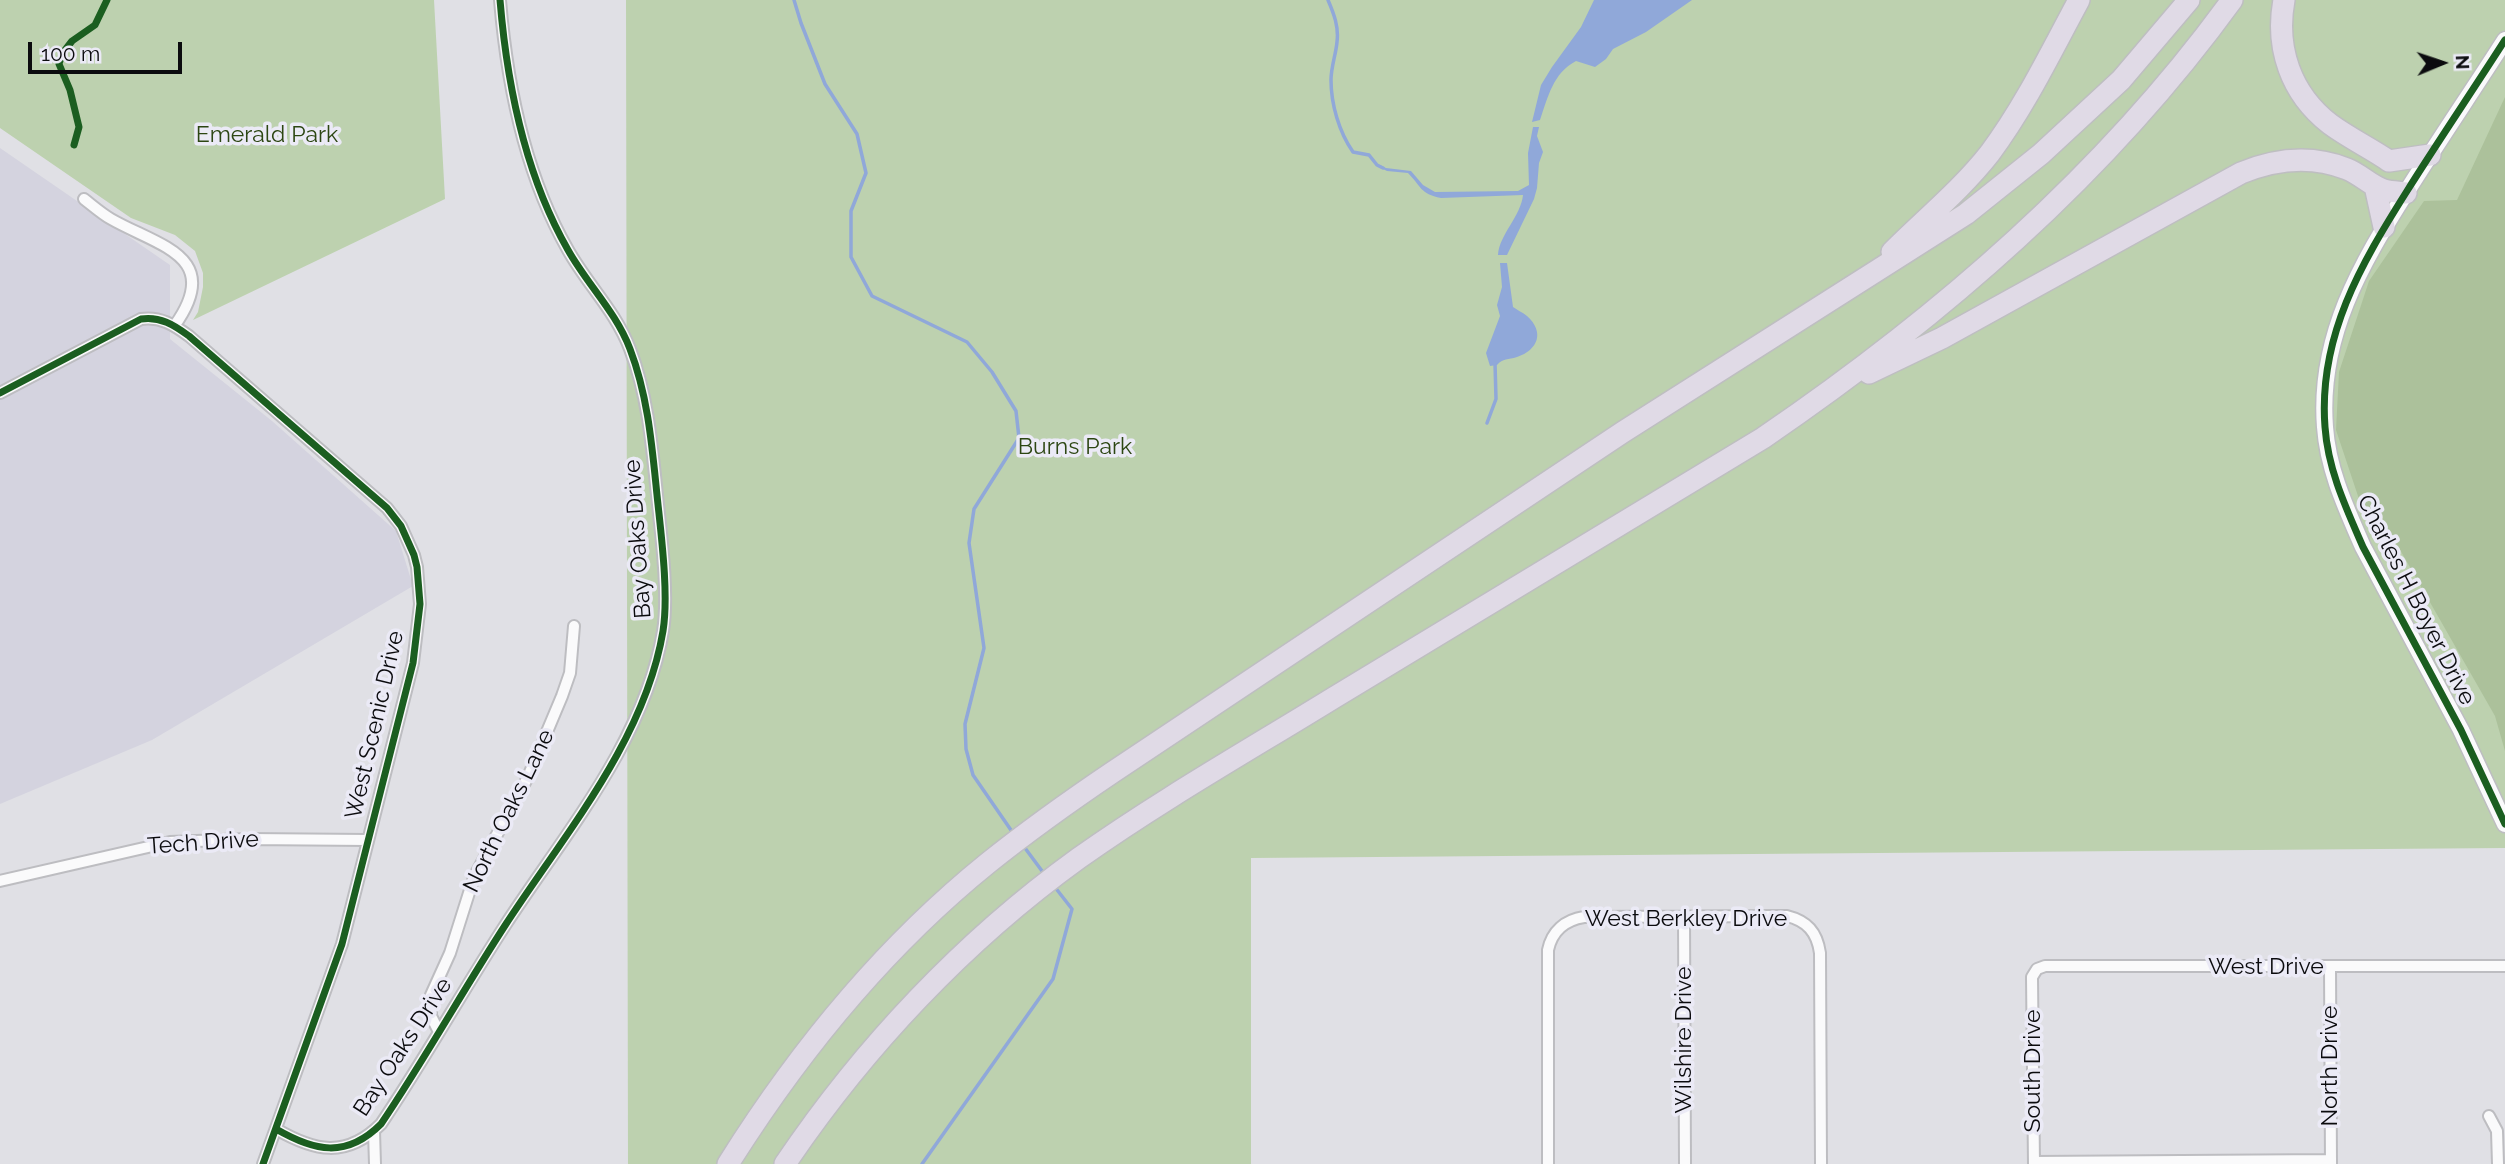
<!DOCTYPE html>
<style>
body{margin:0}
#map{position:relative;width:2505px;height:1164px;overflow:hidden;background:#e0e0e5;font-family:Raleway,sans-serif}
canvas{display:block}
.north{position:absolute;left:2407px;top:28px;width:70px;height:70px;-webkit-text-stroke:5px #ebeaf6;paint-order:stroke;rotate:88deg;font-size:19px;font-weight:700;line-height:28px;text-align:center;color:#0b0b0e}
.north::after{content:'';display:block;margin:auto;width:24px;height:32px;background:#0b0b0e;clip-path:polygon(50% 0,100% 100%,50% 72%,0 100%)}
.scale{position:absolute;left:28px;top:42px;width:154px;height:32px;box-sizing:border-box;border:4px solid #0b0b0e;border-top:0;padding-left:9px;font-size:21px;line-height:24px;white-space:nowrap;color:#0b0b0e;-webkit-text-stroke:5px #ebeaf6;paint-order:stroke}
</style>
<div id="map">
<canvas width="2505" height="1164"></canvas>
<div class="north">N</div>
<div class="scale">100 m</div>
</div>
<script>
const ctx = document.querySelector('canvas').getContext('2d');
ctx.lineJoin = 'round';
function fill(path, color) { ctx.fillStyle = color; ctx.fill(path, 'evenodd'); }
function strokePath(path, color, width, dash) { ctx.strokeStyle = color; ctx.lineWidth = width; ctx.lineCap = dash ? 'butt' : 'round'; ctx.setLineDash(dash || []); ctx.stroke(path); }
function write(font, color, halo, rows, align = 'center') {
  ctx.font = font + ' Raleway,sans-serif'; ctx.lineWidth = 7; ctx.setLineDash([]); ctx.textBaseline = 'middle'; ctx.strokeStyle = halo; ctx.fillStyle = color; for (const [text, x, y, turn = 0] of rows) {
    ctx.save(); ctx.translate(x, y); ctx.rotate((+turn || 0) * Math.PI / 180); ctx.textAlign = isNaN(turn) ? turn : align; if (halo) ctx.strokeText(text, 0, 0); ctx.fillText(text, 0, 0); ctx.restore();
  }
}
fill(new Path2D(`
 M0 148 170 265V339L272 421 396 531 413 586 152 740 0 804Z`), '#d4d3df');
fill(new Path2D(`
 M0 0H434L445 199 193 320 198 312 203 287V273L195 251 175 235 131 218 0 128Z
 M626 0H2505V848L1251 858V1164H628Z`), '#bdd1af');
fill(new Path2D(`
 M2505 97V751L2495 716 2399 548 2360 502 2336 430 2339 372 2369 281 2424 201 2457 200Z`), '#acc19b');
fill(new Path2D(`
 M1594 0H1692L1646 32 1613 49 1606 59 1595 67 1576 61C1553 73 1548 97 1540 120L1532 122 1541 85 1552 67 1581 27Z
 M1533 127H1539L1537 136 1543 152 1539 163 1537 188 1534 199 1507 255H1498C1499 235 1521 216 1523 195L1441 198C1420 194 1421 186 1408 173L1387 171 1379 167 1380 165 1386 168 1411 171 1423 185 1435 192 1518 191 1529 185 1528 153Z
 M1500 263H1507L1513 307C1517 310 1522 312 1527 316 1545 332 1538 350 1517 357 1508 360 1503 358 1497 365L1490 366 1486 353 1500 316 1497 305 1502 287Z`), '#90a8d9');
strokePath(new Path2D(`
 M794 0 801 23 825 84 857 134 866 173 851 211V257L872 296 967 342 992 372 1016 411 1019 438 974 509 969 543 984 648 965 724 966 749 973 775 1013 833
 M1328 0C1334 14 1339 27 1337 42 1336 54 1331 67 1331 80 1331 104 1339 132 1353 152L1369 155 1377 165 1383 168
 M1487 423 1496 399 1495 363
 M1022 844 1045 875
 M922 1164 1053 979 1072 909 1054 886`), '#90a8d9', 3.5);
const street = new Path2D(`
 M84 199C93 206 102 214 111 219 158 246 224 256 175 325
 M0 393 141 319C160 316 174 325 189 336L387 508 401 526 414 555 417 567 420 604 413 663 342 944 263 1164
 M0 881 170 842 248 839 368 840
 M1684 916 1685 1164
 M2330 967 2331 1164
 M439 1032 431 1016V995L450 953 474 877 528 777 562 696 570 673 574 626
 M2489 1116 2497 1131 2498 1164
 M276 1129C314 1151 346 1159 381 1124 425 1059 463 990 506 924 564 835 645 740 663 631 669 594 661 534 657 495 652 446 648 396 630 349 616 312 587 284 568 250 525 175 507 85 500 0
 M374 1131 375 1164
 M2034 1162 2331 1160
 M1548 1164V950C1552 931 1565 920 1584 917L1787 916C1807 921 1817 932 1820 953L1821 1164
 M2034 1164 2032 977 2037 969 2045 966H2505`);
const secondary = new Path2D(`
 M2505 40C2473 90 2439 140 2407 191 2361 264 2318 337 2325 427 2328 470 2346 508 2363 547L2461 730 2505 824`);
const highway = new Path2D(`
 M2284 0C2275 48 2291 94 2330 124 2349 138 2370 148 2389 161L2430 155
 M2375 186 2384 227
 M1892 252C1925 219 1961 190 1990 153 2025 106 2051 52 2079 0
 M1869 373 1942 338 2241 173C2275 159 2312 155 2347 169 2360 174 2371 186 2384 190 2391 192 2399 192 2406 193
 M728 1164C799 1051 884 947 988 863 1028 831 1070 801 1113 772L1623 432 1966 214 2041 154 2121 80 2189 0
 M785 1164C864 1047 964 941 1079 858 1161 800 1249 750 1335 697 1477 610 1620 524 1763 438 1940 317 2105 175 2232 0`);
strokePath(street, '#bdbdc1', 14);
strokePath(secondary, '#bdbdc1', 19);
strokePath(highway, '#bebec1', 24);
strokePath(street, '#fafafb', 10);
strokePath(secondary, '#fafafb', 16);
strokePath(highway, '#e0dae6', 21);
strokePath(new Path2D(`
 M2505 40C2473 90 2439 140 2407 191 2361 264 2318 337 2325 427 2328 470 2346 508 2363 547L2461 730 2505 824
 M74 145 79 127 70 90 59 64 62 54 72 41 95 25 107 0
 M0 393 141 319C160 316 174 325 189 336L387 508 401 526 414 555 417 567 420 604 413 663 342 944 263 1164
 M276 1129C314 1151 346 1159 381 1124 425 1059 463 990 506 924 564 835 645 740 663 631 669 594 661 534 657 495 652 446 648 396 630 349 616 312 587 284 568 250 525 175 507 85 500 0`), '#1b5e20', 7);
write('23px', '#2c4612', '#ebeaf6', [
 ["Emerald Park",267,135],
 ["Burns Park",1075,447]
]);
write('23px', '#0b0b0e', '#ebeaf6', [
 ["Bay Oaks Drive",638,539,-94],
 ["Charles H Boyer Drive",2416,600,63],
 ["West Scenic Drive",375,725,-77],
 ["North Oaks Lane",509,811,-64],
 ["Tech Drive",203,843,-4],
 ["West Berkley Drive",1686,919],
 ["West Drive",2266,967],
 ["Wilshire Drive",1684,1040,-90],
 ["Bay Oaks Drive",403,1047,-57],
 ["North Drive",2330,1066,-90],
 ["South Drive",2033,1071,-90]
]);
</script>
